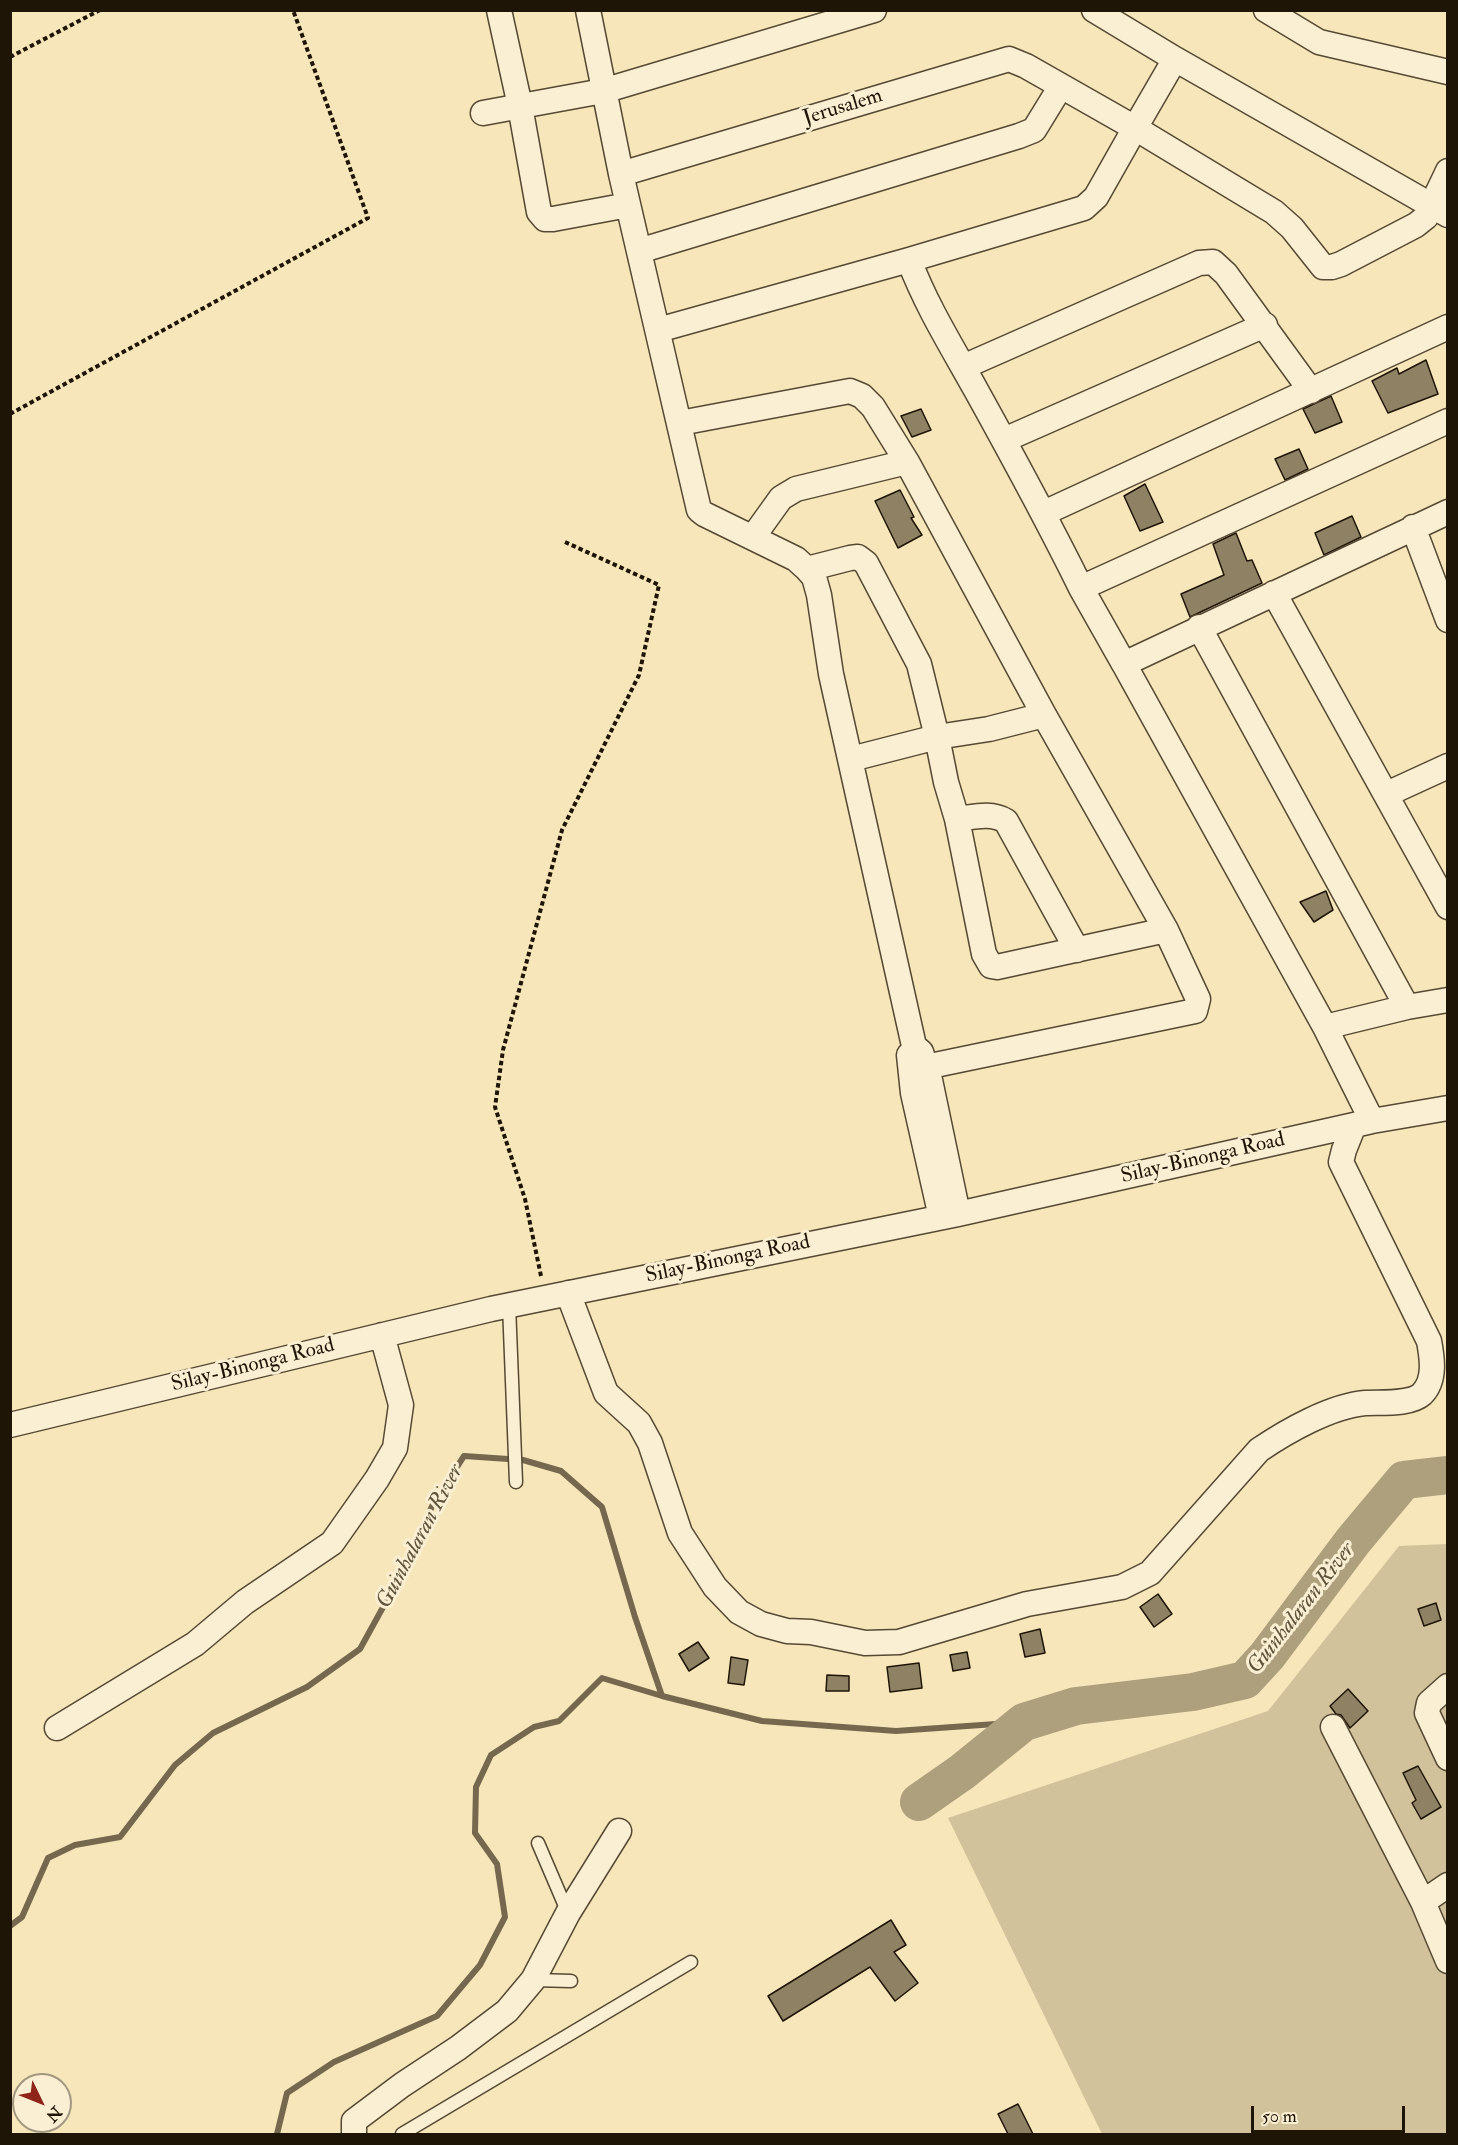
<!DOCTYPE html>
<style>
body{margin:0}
#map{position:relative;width:1458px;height:2145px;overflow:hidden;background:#f7e6ba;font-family:"IM FELL Double Pica",serif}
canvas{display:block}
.frame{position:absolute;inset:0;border:12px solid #1f1507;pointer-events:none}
.north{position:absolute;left:12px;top:2073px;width:60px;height:60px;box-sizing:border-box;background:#faefd2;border:2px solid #a29881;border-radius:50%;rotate:133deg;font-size:16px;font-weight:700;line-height:24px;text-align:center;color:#1f1507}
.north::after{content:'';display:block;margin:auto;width:21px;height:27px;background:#8f2418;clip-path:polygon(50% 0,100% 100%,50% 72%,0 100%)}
.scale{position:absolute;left:1251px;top:2106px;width:154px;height:27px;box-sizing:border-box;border:3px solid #1f1507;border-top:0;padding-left:8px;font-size:18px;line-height:21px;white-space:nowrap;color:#1f1507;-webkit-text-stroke:4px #faefd2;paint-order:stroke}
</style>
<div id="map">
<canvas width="1458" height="2145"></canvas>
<div class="frame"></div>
<div class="north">N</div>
<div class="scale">50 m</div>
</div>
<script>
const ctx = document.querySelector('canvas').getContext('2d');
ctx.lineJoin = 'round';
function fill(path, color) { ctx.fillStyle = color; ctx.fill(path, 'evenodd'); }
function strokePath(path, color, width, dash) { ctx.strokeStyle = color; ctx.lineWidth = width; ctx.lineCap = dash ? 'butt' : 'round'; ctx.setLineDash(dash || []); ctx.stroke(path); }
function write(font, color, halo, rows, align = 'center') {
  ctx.font = font + ' "IM FELL Double Pica",serif'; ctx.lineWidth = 6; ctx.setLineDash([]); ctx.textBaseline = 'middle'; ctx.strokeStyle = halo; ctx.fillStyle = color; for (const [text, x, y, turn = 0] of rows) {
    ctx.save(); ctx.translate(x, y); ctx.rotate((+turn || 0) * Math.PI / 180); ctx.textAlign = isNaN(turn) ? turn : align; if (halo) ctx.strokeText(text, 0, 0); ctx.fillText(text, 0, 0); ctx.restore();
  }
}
fill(new Path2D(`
 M1447 1544V2134H1102L948 1818 1268 1711 1399 1546Z`), '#d2c29c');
strokePath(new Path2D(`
 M10 1926 22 1917 48 1858 75 1845 120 1837 175 1765 213 1733 307 1687 360 1649 398 1580 434 1502 464 1456 523 1460 561 1471 602 1507 635 1617 662 1696
 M277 2134 287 2093 334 2062 437 2016 480 1965 505 1917 497 1864 475 1833 476 1787 491 1755 534 1727 559 1721 602 1678 662 1696 762 1721 896 1731 1024 1722`), '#75684e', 6);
strokePath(new Path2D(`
 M919 1802 962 1772 1024 1722 1076 1706 1193 1692 1245 1680 1267 1656 1353 1541 1404 1480 1448 1475`), '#ae9f7d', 38);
const building = new Path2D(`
 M1426 360 1438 394 1388 413 1372 381 1397 368 1399 374Z
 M1331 396 1342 422 1315 433 1303 409Z
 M921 409 931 430 912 437 901 416Z
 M1299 449 1308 469 1285 480 1275 459Z
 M1145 484 1163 522 1140 531 1124 496Z
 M900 490 914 517 911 518 922 535 898 548 875 501Z
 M1352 516 1361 537 1324 555 1315 533Z
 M1236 533 1247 561 1252 560 1262 583 1190 617 1181 594 1224 575 1213 544Z
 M1326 891 1333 910 1314 922 1300 902Z
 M1158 1594 1172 1614 1154 1627 1140 1607Z
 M1436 1603 1441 1620 1424 1626 1418 1609Z
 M1040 1629 1045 1653 1025 1657 1020 1634Z
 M698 1642 709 1658 689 1671 679 1654Z
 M967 1652 970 1668 953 1671 950 1655Z
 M731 1657 748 1660 744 1685 728 1683Z
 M919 1663 922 1688 890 1692 887 1667Z
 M827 1675 849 1676V1691H826Z
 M1348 1689 1368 1711 1350 1728 1341 1715 1336 1714 1330 1706Z
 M1418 1766 1441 1807 1421 1819 1412 1803 1416 1800 1403 1773Z
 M891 1920 906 1945 894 1952 918 1983 895 2001 870 1967 783 2021 768 1996Z
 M1018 2104 1033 2134H1008L998 2114Z`);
fill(building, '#8f8264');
strokePath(building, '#1f1507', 1.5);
const service = new Path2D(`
 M509 1305 516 1482
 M538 1843 568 1913
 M533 1980 571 1981
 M402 2134 691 1962`);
const minor = new Path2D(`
 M499 10 520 106 539 212 545 219H553L628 205
 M588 10 621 174 699 510 704 514 796 559 807 569 814 577 819 595 831 674 914 1046 921 1052 930 1080 958 1214
 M1094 10 1175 59 1448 215
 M1266 10 1319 42 1448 72
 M483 113 603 91 874 10
 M621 174 1009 59 1026 66 1135 128 1175 59
 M639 251 1019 136 1034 130 1061 86
 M909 260C927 307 951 345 976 390 1012 455 1048 521 1081 588L1448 421
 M658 330 909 260 1084 208 1096 197 1135 128 1274 212 1292 228 1323 267H1332L1341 264 1416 225 1426 217 1448 171
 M963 367 1199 263 1213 262 1226 274 1311 391
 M680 423 850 391 862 396 873 407 907 462 1044 715 1166 930 1198 999 1195 1011 911 1070
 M1004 440 1265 325
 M1044 513 1448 327
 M1413 527 1448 620
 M753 537 781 498 796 489 907 462
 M807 569 850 558 858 557 866 563 919 664 937 737 989 729 1044 715
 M1081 588 1124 664 1448 512
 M1274 593 1448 907
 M1199 627 1407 1007 1325 1027 1372 1121
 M1124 664 1325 1027
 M851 759 937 737 946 782 957 819 984 954 991 966 997 967 1166 930
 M1387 794 1448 766
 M957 819C974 817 991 812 1006 821L1077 950
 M1407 1007 1448 1000
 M909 1055 913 1093 941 1217
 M568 1293 606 1393 639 1423 650 1443 680 1533 715 1587 739 1612 761 1624 787 1631 811 1632 865 1643 899 1642 1027 1604 1122 1587 1150 1573 1259 1450C1287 1431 1331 1406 1365 1403 1381 1402 1410 1405 1422 1394 1436 1380 1432 1357 1429 1341L1341 1162 1344 1150 1354 1125
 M10 1425 491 1309 958 1214 1372 1121 1448 1108
 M1448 1686 1429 1703 1427 1713 1448 1758
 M1333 1727 1423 1902
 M57 1728 195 1644 245 1602 332 1543 377 1479 395 1448 401 1405 382 1335
 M1448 1885 1423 1902 1448 1961
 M354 2134V2121L402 2085 458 2048 507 2011 533 1980 568 1913 619 1831`);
strokePath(service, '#554934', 15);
strokePath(minor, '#554934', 27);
strokePath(new Path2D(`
 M10 57 100 10
 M10 414 368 218 293 10
 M541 1276 525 1199 495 1107 503 1050 562 830 639 675 659 585 565 542`), '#1f1507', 4, [4.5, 3]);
strokePath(service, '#faefd2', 12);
strokePath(minor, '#faefd2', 24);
write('21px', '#1f1507', '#faefd2', [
 ["Jerusalem",843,108,-17],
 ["Silay-Binonga Road",1203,1159,-13],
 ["Silay-Binonga Road",728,1260,-12],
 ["Silay-Binonga Road",253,1366,-14]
]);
write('italic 22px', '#5f533c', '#faefd2', [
 ["Guinhalaran River",421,1537,-62],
 ["Guinhalaran River",1302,1609,-52]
]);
</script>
